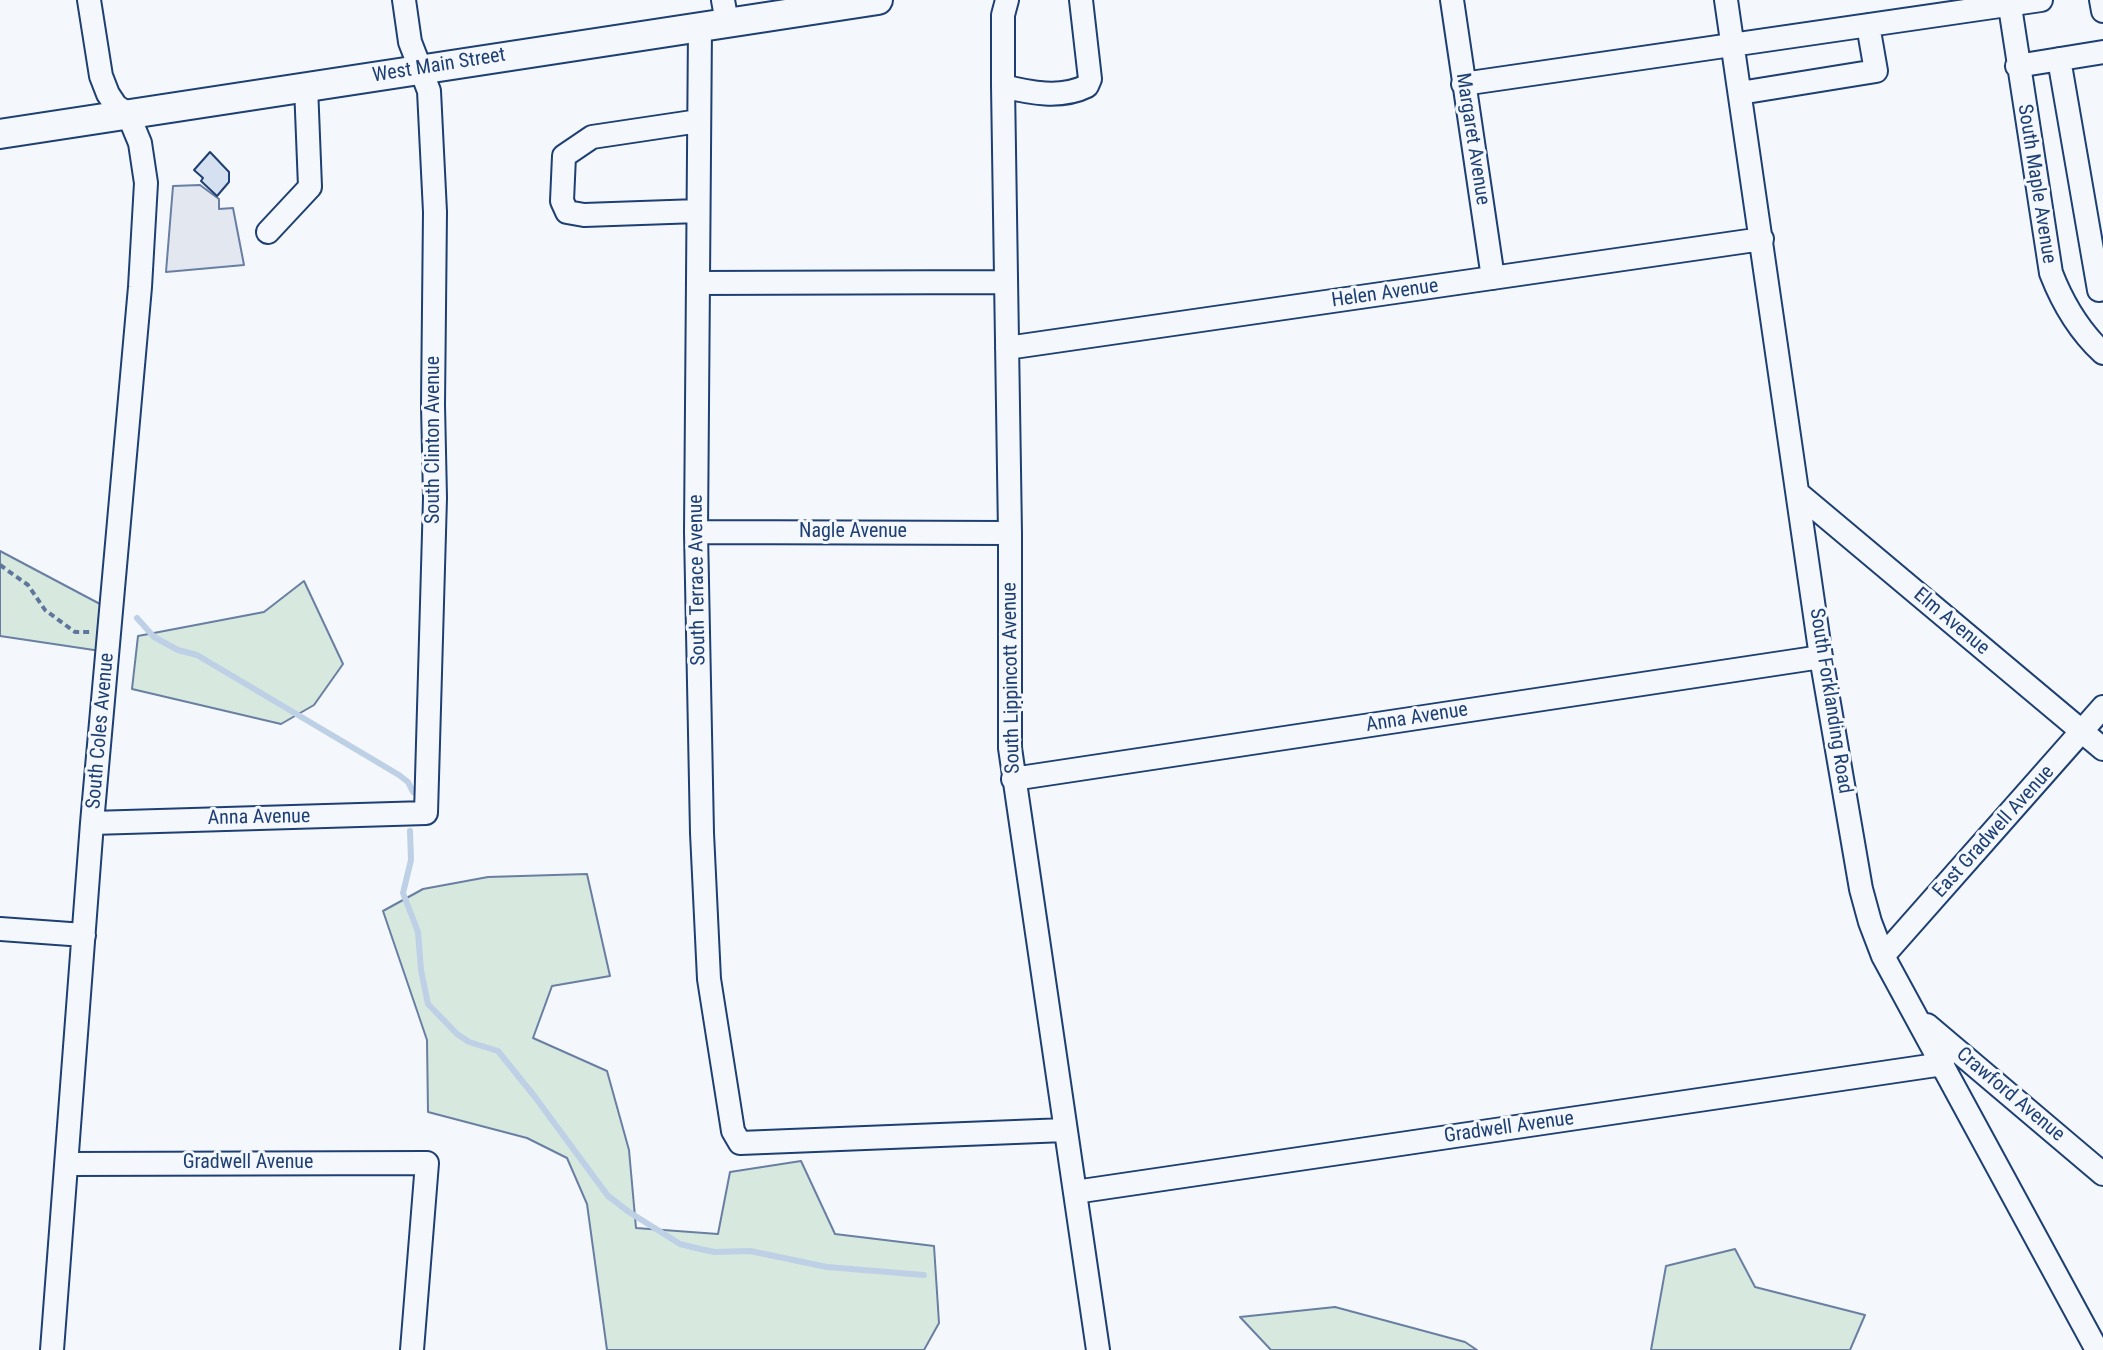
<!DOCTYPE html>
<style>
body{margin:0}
canvas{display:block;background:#f4f7fb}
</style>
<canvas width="2103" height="1350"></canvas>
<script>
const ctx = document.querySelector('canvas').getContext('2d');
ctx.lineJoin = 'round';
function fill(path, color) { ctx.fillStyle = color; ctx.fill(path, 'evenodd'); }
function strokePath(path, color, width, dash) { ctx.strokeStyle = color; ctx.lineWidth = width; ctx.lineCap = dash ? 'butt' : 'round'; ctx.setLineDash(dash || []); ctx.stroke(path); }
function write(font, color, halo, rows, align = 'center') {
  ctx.font = font + ' "Roboto Condensed",sans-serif'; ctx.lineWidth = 6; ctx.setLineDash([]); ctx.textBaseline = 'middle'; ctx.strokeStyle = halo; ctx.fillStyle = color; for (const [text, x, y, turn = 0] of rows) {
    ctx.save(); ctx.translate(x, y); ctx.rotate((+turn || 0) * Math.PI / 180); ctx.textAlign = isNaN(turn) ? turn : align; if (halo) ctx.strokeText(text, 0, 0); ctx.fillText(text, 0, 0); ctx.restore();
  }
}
const green = new Path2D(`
 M0 551 117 613 114 653 0 636Z
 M304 581 343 664 314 705 281 724 132 689 138 636 264 612Z
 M587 874 610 976 552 986 533 1038 607 1071 629 1150 636 1228 718 1234 730 1172 801 1161 835 1234 934 1246 939 1323 924 1350H607L587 1204 567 1158 527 1138 428 1112 427 1040 383 911 423 889 488 877Z
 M1735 1249 1755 1287 1865 1315 1850 1350H1651L1666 1266Z
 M1335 1307 1465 1342 1477 1350H1271L1240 1317Z`);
fill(green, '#d7e8df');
strokePath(green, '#687fa3', 2);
const parking = new Path2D(`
 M200 185 219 199V209L233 208 244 265 166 272 173 186Z`);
fill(parking, '#e3e8f0');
strokePath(parking, '#687fa3', 2);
strokePath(new Path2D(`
 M137 618 154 637 178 650 197 655 399 775 408 782 413 792
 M410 831 411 860 403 893 418 932 421 970 428 1004 457 1034 469 1042 498 1051 535 1097 608 1196 629 1212 680 1244 700 1249 715 1252 750 1251 827 1267 924 1275`), '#bed0e5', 6);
const building = new Path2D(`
 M210 152 229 172V182L217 196 201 181 203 178 194 170Z`);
fill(building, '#d5e0f0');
strokePath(building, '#1d3f73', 2);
const minor = new Path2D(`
 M723 0 727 23
 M1007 0 1003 15V86L1010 533V748L1098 1350
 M1452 0 1493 278
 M1726 0 1821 657 1861 889 1870 922 1883 956 2097 1350
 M2009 0 2051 273C2063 304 2078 330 2103 353
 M2101 0 2103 11
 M700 27 696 532 702 833 709 979 733 1131 740 1143 1065 1130
 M2059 59 2099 290 2103 285
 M2017 66 2103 52
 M1463 84 2041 0
 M1003 86C1030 93 1061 99 1087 86L1090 79 1081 0
 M1740 93 1876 71 1868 25
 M698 211 584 215 567 212 562 201 564 156 592 137 699 121
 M268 232 310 187 306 86
 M698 283 1006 282
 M1007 348 1762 239
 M1800 495 2103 749
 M696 532 1010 533
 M1013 779 1821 657
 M92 823 426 813 435 498 433 405 435 212 429 91 410 42 404 0
 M0 929 84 935
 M1883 956 2103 707
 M1927 1025 2103 1174
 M68 1164 427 1163 412 1350
 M1075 1192 1943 1064
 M52 1350 92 823 140 287 146 183 140 143 128 114 116 106 108 94 101 76 89 0`);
const major = new Path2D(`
 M0 134 878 0`);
strokePath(minor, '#1d3f73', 26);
strokePath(major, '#1d3f73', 32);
strokePath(new Path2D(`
 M0 565 28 585 45 610 75 632H91`), '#5e769c', 4, [6, 4]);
strokePath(minor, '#f4f7fb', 22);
strokePath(major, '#f4f7fb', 28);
write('20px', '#1d3f73', '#f4f7fb', [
 ["West Main Street",439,66,-9],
 ["Margaret Avenue",1472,139,81],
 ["South Maple Avenue",2036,184,81],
 ["Helen Avenue",1385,294,-8],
 ["South Clinton Avenue",434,440,-90],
 ["Nagle Avenue",853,532],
 ["South Terrace Avenue",698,580,-91],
 ["Elm Avenue",1951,622,40],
 ["South Lippincott Avenue",1012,678,-91],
 ["South Forklanding Road",1830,701,81],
 ["Anna Avenue",1417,718,-9],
 ["South Coles Avenue",101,731,-85],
 ["Anna Avenue",259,818,-1],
 ["East Gradwell Avenue",1994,832,-48],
 ["Crawford Avenue",2010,1095,40],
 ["Gradwell Avenue",1509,1128,-8],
 ["Gradwell Avenue",248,1163]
]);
</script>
